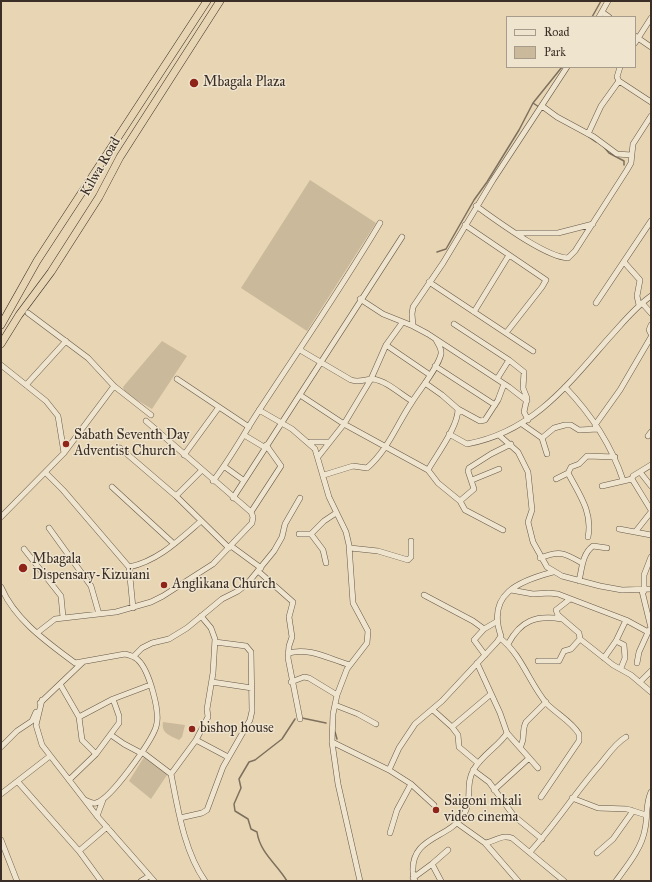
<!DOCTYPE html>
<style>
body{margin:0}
#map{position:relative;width:652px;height:882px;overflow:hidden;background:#e7d5b3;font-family:"IM FELL Great Primer",serif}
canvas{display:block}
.frame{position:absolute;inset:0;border:2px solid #3a2e27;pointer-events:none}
.legend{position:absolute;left:506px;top:16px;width:130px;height:52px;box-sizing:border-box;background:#efe4ce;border:1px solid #a79b8b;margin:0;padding:5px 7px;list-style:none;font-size:12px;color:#3a2e27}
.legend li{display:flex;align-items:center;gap:8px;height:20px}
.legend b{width:20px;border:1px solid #a79b8b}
</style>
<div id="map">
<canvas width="652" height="882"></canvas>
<div class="frame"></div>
<ul class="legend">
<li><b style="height:5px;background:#efe4ce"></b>Road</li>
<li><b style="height:11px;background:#cab99b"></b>Park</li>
</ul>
</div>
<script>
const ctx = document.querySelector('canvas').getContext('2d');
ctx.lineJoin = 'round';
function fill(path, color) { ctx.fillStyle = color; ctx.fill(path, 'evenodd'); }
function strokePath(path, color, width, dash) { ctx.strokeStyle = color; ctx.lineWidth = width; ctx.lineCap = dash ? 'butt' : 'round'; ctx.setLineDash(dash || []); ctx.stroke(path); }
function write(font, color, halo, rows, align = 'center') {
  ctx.font = font + ' "IM FELL Great Primer",serif'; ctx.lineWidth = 3; ctx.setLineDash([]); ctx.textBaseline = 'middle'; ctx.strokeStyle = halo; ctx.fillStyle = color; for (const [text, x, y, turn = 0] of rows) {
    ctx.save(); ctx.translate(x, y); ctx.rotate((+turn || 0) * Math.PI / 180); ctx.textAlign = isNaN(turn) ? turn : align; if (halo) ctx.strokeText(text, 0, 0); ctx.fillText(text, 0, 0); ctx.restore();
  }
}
fill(new Path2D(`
 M310 180 376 223 307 331 241 288Z
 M162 341 187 356 152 409 125 393 123 387Z
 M163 722 185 725 182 737 179 740C169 735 161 733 163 722Z
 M146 754 169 772 151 799 129 781Z`), '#cab99b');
strokePath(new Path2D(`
 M592 17 601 1
 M533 103 539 107
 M586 135 596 142
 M604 147 609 153 624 161V165
 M437 252 446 249 474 200 487 182 519 130 533 103 562 67
 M302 718 326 723
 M335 732 337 739
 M287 881C277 864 260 853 257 832L251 829 248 819 235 811 234 804 241 788 239 779 249 762 255 760 282 739 295 719`), '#7e705e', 1.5);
const minor = new Path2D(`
 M602 12 609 17
 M599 17 608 1
 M635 36 651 47
 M635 43 651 18
 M620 67 617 77 619 81 651 102
 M542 106 557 117 594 137 617 154 631 155
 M588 134 601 106 619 81
 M476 206C496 220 545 257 568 258L575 251 627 170 631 163 633 144 651 116
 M465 225 546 280 542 287 506 333
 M517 233H558L593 224
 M624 262 640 280 637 296 639 305
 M429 282 533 351
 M360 299 383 314 413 326 428 334 509 387 527 401
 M596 303 651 221
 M642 303 651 313
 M474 312 509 255
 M28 313 88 358 114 386 151 415
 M454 324 509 360 524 372 523 388 527 398 524 412 528 420
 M651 325 649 330 651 334
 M413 326 412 314 413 307 443 263 493 180 567 67
 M386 345 430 375
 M300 350 351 380C359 383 365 379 373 379 387 381 400 394 412 401
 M1 365 46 401 58 416 64 453
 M435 366 495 405
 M177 379 249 427
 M497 379 509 360
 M425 383 442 395 458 409C458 427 437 454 428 470
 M26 385 66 341
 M565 387C591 414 611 444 623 480
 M300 395 344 424 428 470 438 483 460 501 465 510 503 530
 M458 409 480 421 485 420 498 400 504 384
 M259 410 292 429 315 449 329 497 346 532 349 545 353 603 368 631 367 643 347 669 337 695 333 714 332 742 338 784 360 881
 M522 424 542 438 547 454
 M595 425 620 390 651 337
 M449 434 467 444C532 432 567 386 608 339 622 324 634 308 651 296
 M244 435 264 447
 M500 436 518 452 528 472 532 510 528 522 533 542 547 567 562 576 600 586 622 590 651 589
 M648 436 651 432
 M542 438 554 428 565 425H571L579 430 598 429
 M310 442H329
 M120 448 176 496 229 548
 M184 455 219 407
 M318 457 344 424 371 379 386 345 402 323
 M651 465 633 476 632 479 651 510
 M225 467 243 480
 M640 472 651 486
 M46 473 63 490 129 567 133 608
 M568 473C579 494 593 512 588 537
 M324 475 353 466 367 468C388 450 397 424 412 402 420 389 438 368 441 354 442 349 438 344 436 340
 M556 479 568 473 571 467 579 464 587 456 615 457
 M472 480 499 469
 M213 481C231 458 244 433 260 409 300 348 342 287 380 223
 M602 486 632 479
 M112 487 174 544
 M176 496 201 471
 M233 498 402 237
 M460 501 474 489 468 471 469 468 491 454 511 444
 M251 512 281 466 266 445
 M1 517 64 453 114 386
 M49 528 91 586 99 614
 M619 529 651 535
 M636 531 651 512
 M299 534H311
 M231 546 261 568
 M350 548 378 551 408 560 411 557V541
 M24 549 61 596 63 617
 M540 558C560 550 564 553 582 563
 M326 563 323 550 311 534 324 521 336 513
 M129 567C158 561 179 540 201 521
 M258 571 293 602 289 617 292 637 289 646 288 658 300 719
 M579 581C582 569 582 554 593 546L607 548
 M1 587C15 620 47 642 75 663L125 654C130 655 134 656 138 660 149 670 161 713 156 727 151 742 111 799 96 803 92 804 89 802 85 800
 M511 590 533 594 549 593 558 594 626 620 648 632
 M642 591 651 628
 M644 591V575L651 557
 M424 595 473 621 484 629
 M570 599 556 610 558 615 579 633 580 639 613 665 631 675 651 692
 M37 633 55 619 116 612 151 602 163 596 213 564 252 523 253 517 251 512 146 421
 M500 638C522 655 529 683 547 704 557 714 572 722 579 734V741L541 797
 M616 641 624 645 625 658 621 668
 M508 644C521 620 536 615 562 619
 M288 653C310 647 329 659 350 665
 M485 655 474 640 484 629 496 622
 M134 656 142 648 152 643 169 639 187 628 222 599 238 591 247 584 274 551 282 537 285 524 300 498
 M604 658 616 641 626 620
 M538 661H559L564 651 571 649 580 639
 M637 663 639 652 649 630
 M212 682 252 688
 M291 682 304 677 309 678 337 695
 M640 682 651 671
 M60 684 79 717 82 740 96 754
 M42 700 36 725 42 745 97 816 154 881
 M40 703 83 662
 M335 705 358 714 376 724
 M433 710 452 727 458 735 459 747 478 763
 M79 717 113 699 150 685
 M452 727 491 694
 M507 733 538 768
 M111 735 124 744 141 753
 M196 740 228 757
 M332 742 389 770 411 784 397 810 390 833
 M1 747 17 731 32 721 36 712
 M520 747C526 739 521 731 526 722L546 702
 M142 752 171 774C178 809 184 851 205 881
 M389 770 399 748 415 724 442 701 497 642 501 636C486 594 519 581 553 572
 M473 770 489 782 514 816 542 839
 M171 774 196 740 208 717 207 709 213 673 215 639 211 628 201 616
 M69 780 96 754 119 723V716L113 699
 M18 782 79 851 101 881
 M411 784 434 805
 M494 790 528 759
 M1 794 50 756
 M572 798 598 808 627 809 646 815
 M97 816 103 800
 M180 818 202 813 207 810 223 767 250 720 252 711 251 652 246 646 215 642
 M457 823 485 843C495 842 501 834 512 838L564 881
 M1 840 17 881
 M485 843 518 881
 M79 851 107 827
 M530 852C554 826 573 796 597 768 606 758 614 744 626 737
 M597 853 613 839 633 811
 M432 864 441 881
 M413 878 432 864 448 850
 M141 881 149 876
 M415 881C413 878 414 876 413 872 411 837 447 839 463 816 474 798 464 786 474 769 483 754 500 745 507 733L500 713 477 663
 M616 881C627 866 642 848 645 829 648 815 645 806 651 792`);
const highway = new Path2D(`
 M1 325 37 261 207 1
 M1 344 19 315 51 272 99 197 120 157 220 1`);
strokePath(minor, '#65584a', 6);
strokePath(highway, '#3a2e27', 8);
strokePath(minor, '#efe4ce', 5);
strokePath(highway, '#e7d5b3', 7);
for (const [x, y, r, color] of [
 [194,83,5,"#8f2418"],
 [66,444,4,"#8f2418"],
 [23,568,5,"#8f2418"],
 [164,585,4,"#8f2418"],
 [192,729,4,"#8f2418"],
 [436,810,4,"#8f2418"]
]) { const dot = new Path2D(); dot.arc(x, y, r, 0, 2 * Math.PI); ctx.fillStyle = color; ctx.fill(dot); strokePath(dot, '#efe4ce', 1.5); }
write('14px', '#3a2e27', '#efe4ce', [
 ["Mbagala Plaza",203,83],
 ["Sabath Seventh Day",74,436],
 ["Adventist Church",74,452],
 ["Mbagala",32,560],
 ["Dispensary-Kizuiani",32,576],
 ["Anglikana Church",172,585],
 ["bishop house",200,729],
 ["Saigoni mkali",444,802],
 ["video cinema",444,818]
], 'left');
write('14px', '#3a2e27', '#efe4ce', [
 ["Kilwa Road",101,167,-60]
]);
</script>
